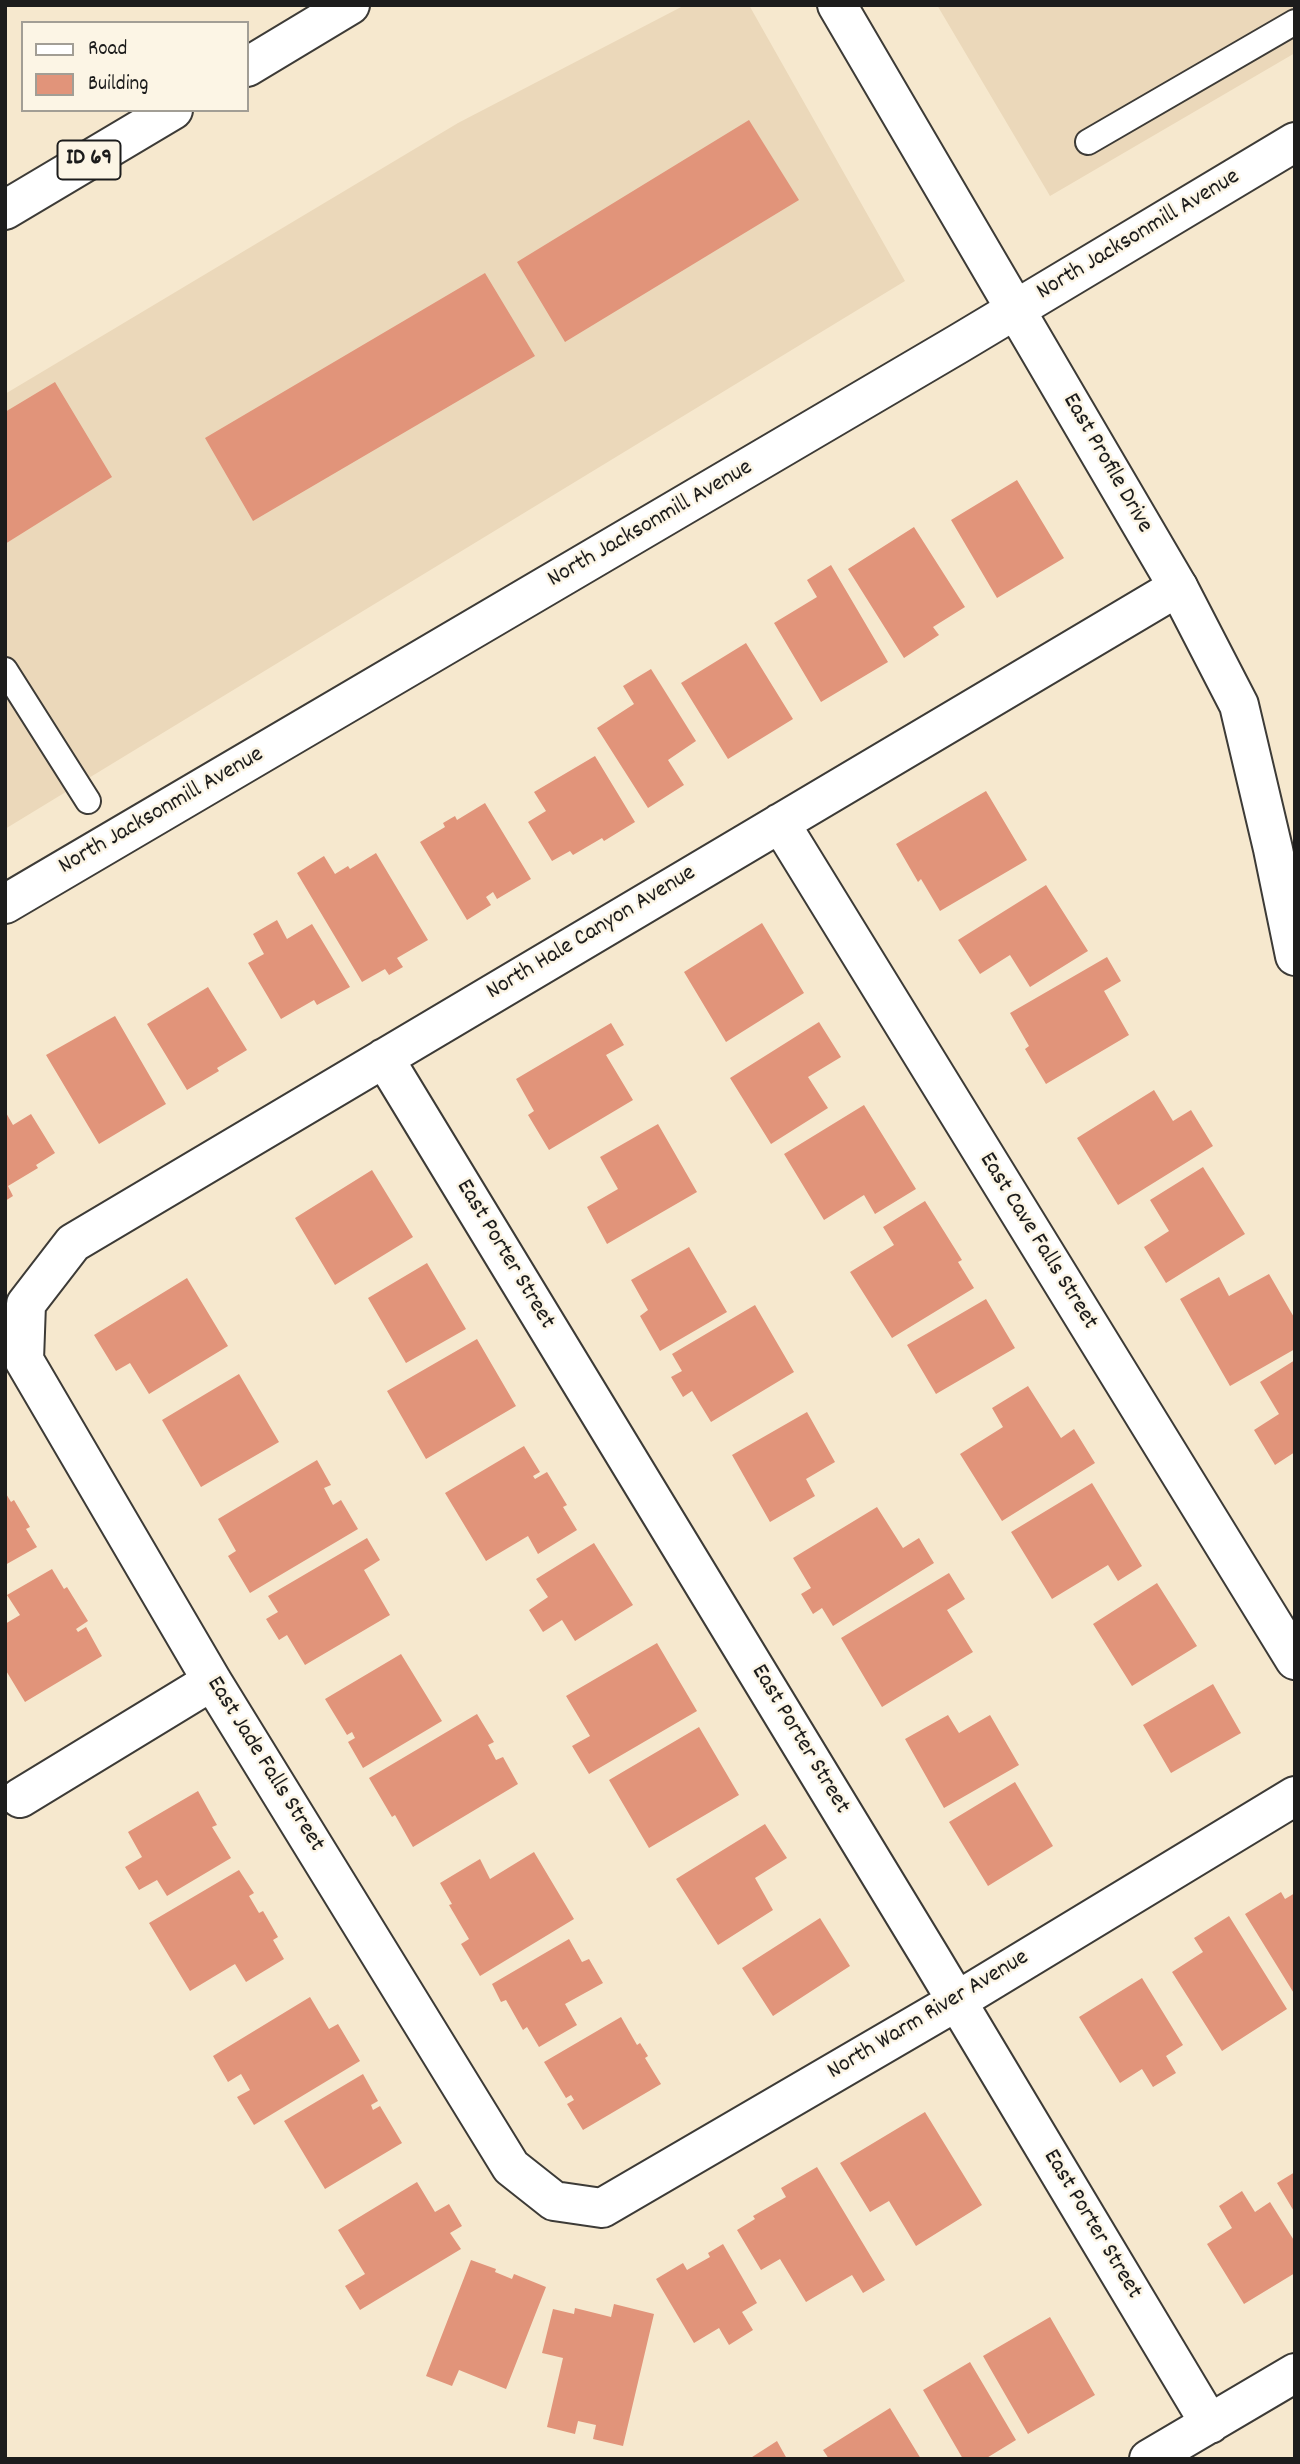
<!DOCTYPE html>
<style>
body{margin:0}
#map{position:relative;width:1300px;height:2464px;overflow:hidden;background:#f6e8ce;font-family:Dekko,sans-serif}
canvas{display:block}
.frame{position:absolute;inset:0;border:7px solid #1c1c1c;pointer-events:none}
.legend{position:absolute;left:21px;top:21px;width:228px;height:91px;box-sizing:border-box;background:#fcf5e5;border:2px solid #a29e95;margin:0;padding:9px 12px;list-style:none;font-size:21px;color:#1c1c1c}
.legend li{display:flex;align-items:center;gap:14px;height:35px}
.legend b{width:35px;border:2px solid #a29e95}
</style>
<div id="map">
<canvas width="1300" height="2464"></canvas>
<div class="frame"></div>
<ul class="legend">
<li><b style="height:9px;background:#fff"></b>Road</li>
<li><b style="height:19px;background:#e1947a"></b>Building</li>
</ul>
</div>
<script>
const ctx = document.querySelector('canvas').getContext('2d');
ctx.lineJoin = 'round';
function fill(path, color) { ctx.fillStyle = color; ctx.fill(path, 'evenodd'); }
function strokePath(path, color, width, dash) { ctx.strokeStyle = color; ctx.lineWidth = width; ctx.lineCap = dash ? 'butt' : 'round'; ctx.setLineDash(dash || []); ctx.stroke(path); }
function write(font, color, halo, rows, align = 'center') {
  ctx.font = font + ' Dekko,sans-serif'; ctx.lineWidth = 5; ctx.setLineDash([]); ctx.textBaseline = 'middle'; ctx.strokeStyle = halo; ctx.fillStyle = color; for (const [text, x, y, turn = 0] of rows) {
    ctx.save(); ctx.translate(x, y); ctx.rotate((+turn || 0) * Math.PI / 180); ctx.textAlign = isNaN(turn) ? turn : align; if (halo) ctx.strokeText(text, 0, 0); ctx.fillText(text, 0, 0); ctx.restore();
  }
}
fill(new Path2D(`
 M685 5H749L905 281 5 829V394L458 123Z
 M937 5H1295V53L1050 196Z`), '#ebd8ba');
fill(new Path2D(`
 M749 120 799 200 565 342 517 262Z
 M485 273 535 356 253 521 205 438Z
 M55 382 112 477 5 544V412Z
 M1017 480 1064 558 997 598 951 520Z
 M914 527 965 607 933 627 939 635 904 658 848 569Z
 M831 565 888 662 821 702 774 623 817 597 807 580Z
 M746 643 793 719 728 759 681 683Z
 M651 669 696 741 668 760 684 785 648 808 597 728 634 704 623 686Z
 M595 756 635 822 604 841 602 838 573 855 570 851 552 861 528 822 546 811 534 792Z
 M986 791 1027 860 940 911 921 879 918 882 896 844Z
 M485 803 531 879 497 899 493 892 486 897 491 905 467 920 420 842 445 827 443 823 455 816 457 820Z
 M376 853 428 940 397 958 403 967 389 975 385 969 362 982 297 873 324 856 335 874 348 866 350 869Z
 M1046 885 1088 951 1030 987 1010 955 980 974 958 940Z
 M277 920 287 939 312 924 350 987 317 1005 314 1000 281 1019 248 963 264 954 253 934Z
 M762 923 804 993 726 1042 684 972Z
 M1107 957 1121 981 1104 991 1129 1035 1046 1084 1025 1049 1029 1046 1010 1013Z
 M208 987 247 1050 217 1068 219 1071 187 1090 147 1024Z
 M115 1016 166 1104 99 1144 46 1055Z
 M819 1022 841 1057 808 1077 828 1108 771 1144 730 1078Z
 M611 1023 624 1045 606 1055 633 1100 549 1150 528 1115 534 1111 516 1079Z
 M1154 1090 1173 1121 1191 1110 1213 1146 1118 1205 1077 1138Z
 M864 1105 916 1189 875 1214 864 1195 824 1220 784 1154Z
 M5 1111 13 1125 31 1114 55 1153 36 1165 38 1168 8 1186 13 1196 5 1201Z
 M658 1124 697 1192 607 1244 587 1207 618 1189 600 1157Z
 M1203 1167 1245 1234 1166 1283 1144 1247 1169 1231 1150 1200Z
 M372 1170 413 1237 335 1285 295 1218Z
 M925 1201 962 1260 958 1262 974 1288 892 1338 850 1272 894 1245 883 1227Z
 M689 1247 727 1312 660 1351 640 1316 648 1310 631 1280Z
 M427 1263 466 1329 406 1363 368 1298Z
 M1269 1274 1295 1319V1349L1230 1386 1180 1299 1219 1277 1229 1296Z
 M187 1278 228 1346 149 1394 130 1363 116 1371 94 1335Z
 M986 1299 1015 1348 936 1394 907 1345Z
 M755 1305 794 1372 711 1422 692 1391 683 1397 671 1377 682 1371 672 1354Z
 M477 1339 516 1406 426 1459 387 1391Z
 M1295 1360V1452L1275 1465 1254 1430 1279 1414 1260 1382Z
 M239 1374 279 1442 201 1487 162 1420Z
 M1028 1386 1061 1438 1074 1429 1095 1463 1002 1521 960 1454 1003 1427 992 1408Z
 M807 1412 835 1462 806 1479 815 1496 770 1522 732 1455Z
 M524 1446 540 1472 533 1476 535 1479 547 1472 567 1505 563 1507 577 1530 538 1554 528 1536 486 1561 445 1493Z
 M317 1460 331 1485 324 1488 333 1505 341 1500 358 1529 250 1593 228 1556 236 1551 218 1519Z
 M1092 1483 1142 1566 1118 1581 1108 1565 1052 1599 1011 1532Z
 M5 1492 11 1502 14 1500 30 1527 26 1529 37 1547 5 1565Z
 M877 1507 903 1548 919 1538 934 1563 833 1626 822 1608 813 1614 801 1594 811 1588 793 1558Z
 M367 1538 380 1560 364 1570 390 1615 305 1665 287 1635 279 1640 266 1619 278 1612 268 1596Z
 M594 1543 633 1605 575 1641 562 1620 543 1632 529 1610 548 1597 536 1579Z
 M52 1569 64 1589 67 1587 88 1621 76 1629 78 1632 86 1627 102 1656 25 1702 5 1669V1624L20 1615 7 1595Z
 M949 1573 965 1599 947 1610 973 1652 882 1707 841 1638Z
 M1157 1583 1197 1646 1132 1686 1093 1624Z
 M657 1643 697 1711 589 1774 572 1746 590 1736 566 1696Z
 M401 1654 442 1721 363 1768 348 1742 355 1738 352 1732 347 1735 325 1699Z
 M1213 1684 1241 1733 1171 1773 1143 1725Z
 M477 1714 494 1742 488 1745 496 1760 503 1757 518 1784 413 1847 395 1815 392 1817 369 1778Z
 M948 1715 959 1733 990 1715 1019 1765 944 1808 905 1739Z
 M699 1727 739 1795 649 1848 609 1780Z
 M1015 1782 1053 1846 988 1886 949 1822Z
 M198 1791 217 1825 212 1827 231 1858 167 1896 157 1880 139 1890 125 1867 142 1857 128 1832Z
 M765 1824 787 1858 755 1878 773 1910 718 1945 676 1879Z
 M534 1852 574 1919 480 1976 461 1944 469 1939 449 1905 452 1904 440 1883 480 1859 490 1879Z
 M239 1870 254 1893 249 1896 259 1913 263 1911 278 1937 273 1940 284 1959 246 1982 235 1964 190 1991 149 1923Z
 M1281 1892 1285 1899 1295 1893V1995L1245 1914Z
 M1229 1916 1287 2009 1222 2051 1172 1972 1203 1952 1194 1938Z
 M820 1918 850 1966 773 2016 742 1968Z
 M569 1939 582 1962 589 1959 603 1983 565 2004 577 2025 539 2047 527 2027 523 2030 506 2000 501 2002 492 1984Z
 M1142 1978 1183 2045 1166 2056 1176 2073 1153 2087 1142 2069 1120 2083 1079 2017Z
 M310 1997 329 2029 338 2024 360 2061 254 2125 237 2097 250 2090 241 2074 228 2082 213 2056Z
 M621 2017 637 2045 640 2043 648 2056 645 2058 661 2084 583 2130 567 2104 574 2100 571 2095 566 2098 544 2062Z
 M363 2074 378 2101 371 2105 373 2110 380 2106 402 2143 325 2189 284 2121Z
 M925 2112 982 2205 916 2246 889 2201 870 2212 840 2163Z
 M817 2167 885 2280 863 2293 852 2275 806 2302 780 2259 761 2270 737 2230 755 2219 753 2216 786 2197 781 2188Z
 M1295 2172V2213L1277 2183Z
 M417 2182 435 2212 449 2204 462 2226 450 2233 461 2249 360 2310 345 2286 365 2274 338 2230Z
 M1242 2191 1255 2212 1270 2202 1295 2242V2273L1244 2304 1207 2244 1232 2228 1219 2206Z
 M723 2244 757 2303 742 2312 753 2330 729 2345 719 2328 694 2343 656 2279 683 2263 687 2270 710 2257 708 2253Z
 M471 2260 496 2269 495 2272 512 2279 514 2274 546 2287 506 2389 459 2370 452 2386 426 2376Z
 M614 2304 654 2314 623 2446 593 2439 596 2425 578 2421 575 2434 547 2427 563 2358 542 2353 553 2309 574 2314 575 2308 611 2317Z
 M1050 2317 1095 2395 1028 2434 983 2356Z
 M970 2362 1016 2440 985 2459H963L923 2390Z
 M890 2408 921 2459H829L823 2450Z
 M777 2441 787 2459H749Z`), '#e1947a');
const service = new Path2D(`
 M1088 142 1295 22
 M5 670 88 801`);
const minor = new Path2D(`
 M1178 587 73 1243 26 1304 24 1360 212 1681 511 2167 554 2201 602 2208 957 2001 1295 1796
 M780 823 1295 1660
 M5 904 958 344 1295 142
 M384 1058 931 1958 1210 2424
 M20 1798 212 1681
 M1149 2459 1295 2373`);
const tertiary = new Path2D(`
 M837 5 1178 587 1239 705 1273 849 1295 956`);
const primary = new Path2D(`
 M247 67 350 5
 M5 210 173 110`);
strokePath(service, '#3d3b37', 28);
strokePath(minor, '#3d3b37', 42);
strokePath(tertiary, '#3d3b37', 42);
strokePath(primary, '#3d3b37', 42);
strokePath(service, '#fff', 24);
strokePath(minor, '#fff', 38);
strokePath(tertiary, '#fff', 38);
strokePath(primary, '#fff', 38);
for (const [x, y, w] of [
 [89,160,63]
]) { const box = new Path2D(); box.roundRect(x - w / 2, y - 19.5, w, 39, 5); ctx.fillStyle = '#fcf5e5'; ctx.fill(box); strokePath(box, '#1c1c1c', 2); }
write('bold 23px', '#1c1c1c', null, [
 ["ID 69",89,160]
]);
write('24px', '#1c1c1c', '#fcf5e5', [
 ["North Jacksonmill Avenue",1139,236,-31],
 ["East Profile Drive",1106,464,60],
 ["North Jacksonmill Avenue",651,525,-30],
 ["North Jacksonmill Avenue",162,812,-30],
 ["North Hale Canyon Avenue",592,934,-31],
 ["East Cave Falls Street",1037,1242,58],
 ["East Porter Street",504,1255,59],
 ["East Porter Street",799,1740,59],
 ["East Jade Falls Street",264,1765,58],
 ["North Warm River Avenue",929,2016,-31],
 ["East Porter Street",1091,2225,59]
]);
</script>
